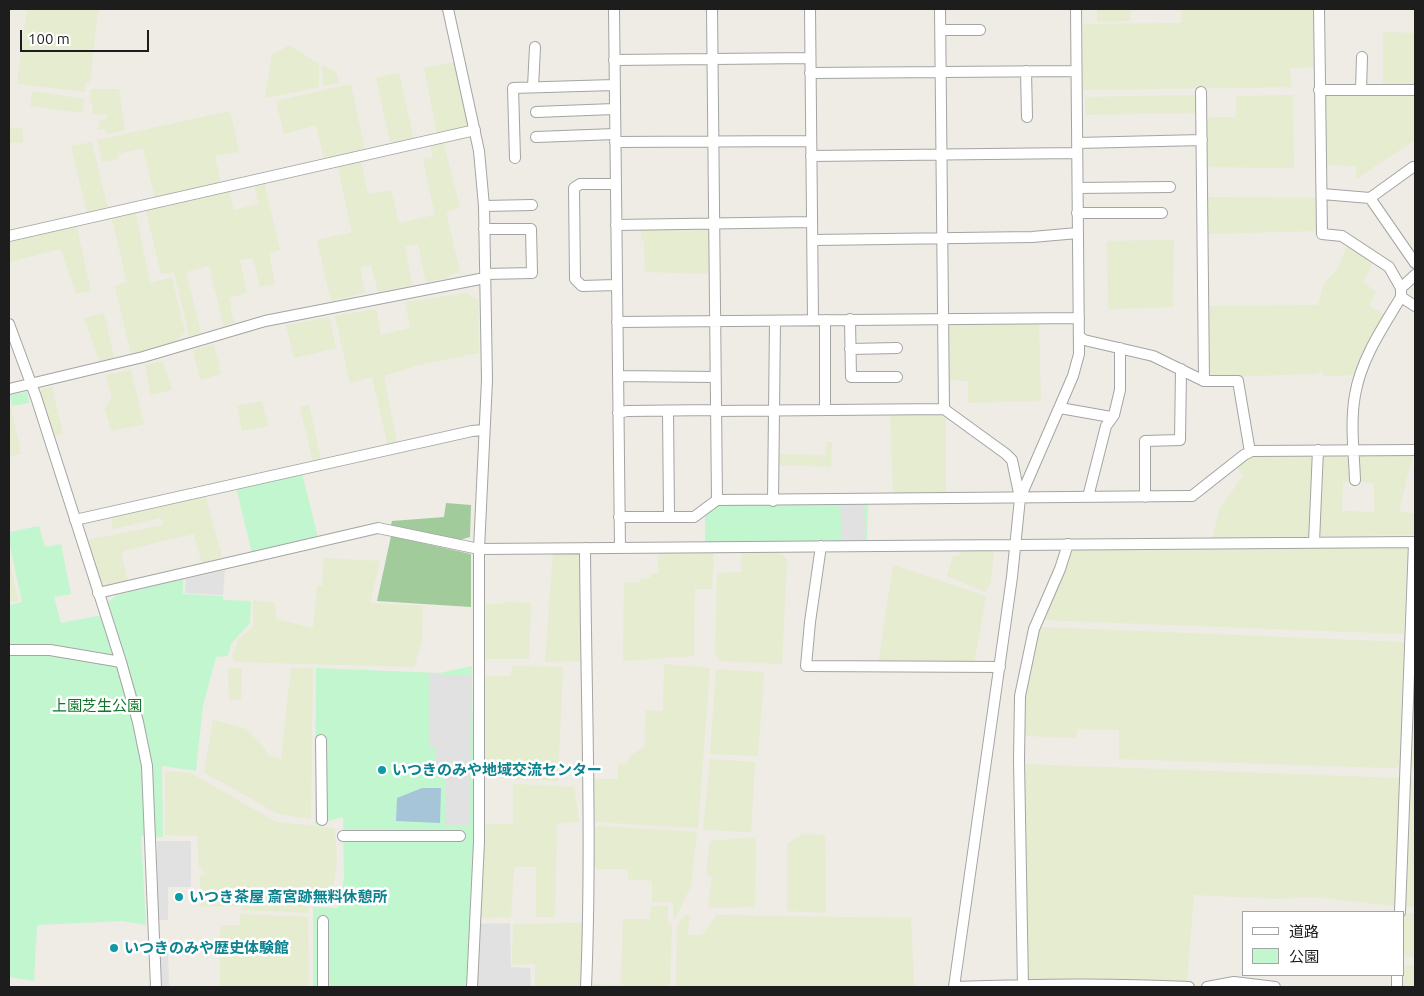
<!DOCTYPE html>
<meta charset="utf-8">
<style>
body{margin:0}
#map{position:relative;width:1424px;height:996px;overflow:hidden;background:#eeece4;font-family:Ubuntu,"Noto Sans JP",sans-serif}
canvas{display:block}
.frame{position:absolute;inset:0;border:10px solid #1d1d1d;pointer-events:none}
.legend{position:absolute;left:1242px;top:911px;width:162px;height:65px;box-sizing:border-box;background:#fff;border:1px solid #a5a5a5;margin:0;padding:6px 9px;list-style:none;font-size:15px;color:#1d1d1d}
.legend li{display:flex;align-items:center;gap:10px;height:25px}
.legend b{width:25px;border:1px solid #a5a5a5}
.scale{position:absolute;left:20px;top:30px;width:129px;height:22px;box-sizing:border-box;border:2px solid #1d1d1d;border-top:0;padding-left:6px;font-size:15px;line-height:18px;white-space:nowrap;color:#1d1d1d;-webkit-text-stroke:4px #fff;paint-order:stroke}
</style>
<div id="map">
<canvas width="1424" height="996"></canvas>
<div class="frame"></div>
<ul class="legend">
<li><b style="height:6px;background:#fff"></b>道路</li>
<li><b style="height:14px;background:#c2f6cf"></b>公園</li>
</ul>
<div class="scale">100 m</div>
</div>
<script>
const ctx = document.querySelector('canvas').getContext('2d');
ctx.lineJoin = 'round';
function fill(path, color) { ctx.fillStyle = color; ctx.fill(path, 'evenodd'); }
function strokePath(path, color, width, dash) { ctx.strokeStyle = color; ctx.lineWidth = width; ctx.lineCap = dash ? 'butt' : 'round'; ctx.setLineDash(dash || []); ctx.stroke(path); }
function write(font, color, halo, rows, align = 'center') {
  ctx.font = font + ' Ubuntu,"Noto Sans JP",sans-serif'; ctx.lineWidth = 5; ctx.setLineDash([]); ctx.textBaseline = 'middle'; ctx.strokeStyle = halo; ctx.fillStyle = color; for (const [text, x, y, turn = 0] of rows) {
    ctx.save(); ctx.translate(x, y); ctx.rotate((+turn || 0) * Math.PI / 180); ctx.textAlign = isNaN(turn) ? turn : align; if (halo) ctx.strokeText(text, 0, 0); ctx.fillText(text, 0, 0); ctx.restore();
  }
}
fill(new Path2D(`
 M27 9H98L90 82 85 83V92L17 84Z
 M1097 9H1130V21L1097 22Z
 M1182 9H1316V67L1290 68 1291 87 1083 90V24L1181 23Z
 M1383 32 1415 33V87H1383Z
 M289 45 319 64V87L265 98 272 55Z
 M455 62 468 125 466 128 437 135 424 68Z
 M322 65 336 72 339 83 323 86Z
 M399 73 414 140 393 145V141L390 142 376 78Z
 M351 84 365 151 324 159 316 125 284 134 276 101Z
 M91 89H119L125 130 106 134 105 129 98 130 99 121 107 118V115L92 114 93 104 89 102Z
 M33 91 84 99 82 113 30 106Z
 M1324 94 1415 95V140L1356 179V166L1324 165Z
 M1196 95 1197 113 1085 115V97Z
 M1293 95 1294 168 1206 167V120L1211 117H1236V96Z
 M230 111 239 152 215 156 221 184 155 199 143 148 118 154 119 159 102 162 97 140Z
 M9 127 23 129V143L9 142Z
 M443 141 460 208 446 212 460 272 449 275V278L426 282 418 244 405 246 412 285 378 292 371 265 360 267 365 293 331 301 317 240 352 232 337 164 361 160 368 194 391 190 399 223 435 215 423 159 433 157 430 143Z
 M92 142 108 209 87 213 71 146Z
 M264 182 280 250 269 253 275 284 260 287 253 258 240 260 247 293 229 298 234 323 224 326 209 266 186 272 201 333 189 336 174 272 161 274 145 207 229 188 234 210 258 204 254 184Z
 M1206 197 1318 198V231L1205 234Z
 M135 210 150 283 172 277 185 332 175 342 131 355 115 286 127 282 111 215Z
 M76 223 91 291 76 294 61 249 9 262V238Z
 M641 228H712V274L645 272 644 241H641Z
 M1174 240 1173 307 1108 309 1107 241Z
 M1347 244 1374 261 1363 282 1376 292 1369 306 1386 315 1357 375 1323 376V372H1319L1318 374 1211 377 1207 374V306L1318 305 1323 285 1339 267Z
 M467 293 478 300 479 353 418 365 384 376 397 443 388 446 372 377 350 383 335 316 376 309 381 335 410 328 405 302Z
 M104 313 114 358 99 361 84 318Z
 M329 317 336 348 294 358 286 325Z
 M1039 323 1041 401 968 403V381L949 380 948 327 952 324Z
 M214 344 221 374 200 380 193 350Z
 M163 361 172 390 151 395 145 365Z
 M131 370 144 424 111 431 105 408 112 398 105 375Z
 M52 387 63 434 51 437 39 393 42 389Z
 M9 398 21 454 9 457Z
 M262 401 268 426 242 431 237 406Z
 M309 405 321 460 313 463 300 407Z
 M890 413H941L946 418V494L893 496Z
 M826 442H832L831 467 779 465 778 454 825 455Z
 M1313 454 1310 537 1212 539 1220 508 1243 476 1237 466 1251 456Z
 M1324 454H1350L1349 481 1343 482 1342 511 1374 512V483L1359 482 1360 455 1413 454 1399 511 1415 514V535L1317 536 1320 457Z
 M205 494 222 557 202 564 194 534 162 541 121 552 128 581 100 587 87 540 163 525 161 518 113 529 111 514Z
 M1407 547 1404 634 1042 620 1072 550Z
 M961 549 994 550 991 582 985 592 947 576 953 556H959Z
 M742 551 781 552 787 560 782 664 719 661V656L715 657 717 573 741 572Z
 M583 552V661L545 662 553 553Z
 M714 552 712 589H695L694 656 623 661 624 582 639 583 640 579 650 578V574H658V553Z
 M9 558 18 601 9 602Z
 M323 558 380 561 370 603 423 606 422 640 414 667 235 662 232 657 239 638 253 627V600L275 603 276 619 313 628 317 586H322Z
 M893 565 986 596 974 664H878Z
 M506 602 531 603 529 659H485L486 604H503Z
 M1042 627 1404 642 1400 763 1396 768H1389L1119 759V730L1077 729V738L1024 736V696L1039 629Z
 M1415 644V769L1410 767Z
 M664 664 710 668 698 828 595 822 593 779H618V765L627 764 630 756 645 746 646 710 663 711Z
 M513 666 563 667 558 781 500 778 501 759H484V676H510Z
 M228 668H242L241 699 229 700Z
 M291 668H313L311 819 278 814 204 772 213 720 245 728 263 746 268 755 281 759Z
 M716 669 764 672 758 756 710 754Z
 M710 759 755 762 751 832 703 830Z
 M1023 764 1400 778 1395 906 1313 897 1279 899 1194 895 1187 980 1184 987H1027Z
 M165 771 191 773 276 822 335 828 337 864 330 905 309 904V913L241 910V906L201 907 200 876 206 874 199 867 197 836 165 835Z
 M1409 780H1415V907L1404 906Z
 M513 784 574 787 579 822 557 823 555 917H536V867H514L511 917 480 918 484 824H513Z
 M598 826 697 832 691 886 674 921 673 902H652V881L628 879V869H597L594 866 595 827Z
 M803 834 825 835 826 913 787 911V844Z
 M756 837 755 907 708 908 712 877 706 873 710 841Z
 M651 906H668V923L672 925 670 987H589V984L621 985 623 919H650Z
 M1406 913H1415V957L1403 956 1404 916Z
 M240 914 308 917 309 987H220V925H240Z
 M685 915H690L687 935H702L717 915 911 918 914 986 676 987 677 927Z
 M583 923 581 987H535V964L512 965 513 924Z
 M1403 965H1415V987H1401Z`), '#e5ecd0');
fill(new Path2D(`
 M446 503 471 505 470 537 460 540 391 525 392 521 444 517Z
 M391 536 471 554V607L377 601Z`), '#a1cb9b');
fill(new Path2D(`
 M27 392 29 403 12 406 10 395Z
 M302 473 318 537 252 553 236 487Z
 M868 504 867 542H705V515L717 505Z
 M39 526 45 547 61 544 71 594 54 597 61 623 108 614V602L117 595 183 579V594L223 596V600L251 601 250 623 231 644 228 656 216 657 203 706 196 771 162 766 163 837 141 836 146 925 122 921 37 925 34 981 9 977V605L22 602 9 542V532Z
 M472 666 474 828 468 987H313V907L337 908 344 879 343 817 315 825 316 668 440 673Z`), '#c2f6cf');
fill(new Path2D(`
 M840 504H864L866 542H842Z
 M225 570 223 595 185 593 186 579Z
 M430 674 471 676 470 825H445L446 772 436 771V748L430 747Z
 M157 841H191V887H168V920H158Z
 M510 923 511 967 530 968 531 987H476L478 924Z
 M159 953H168L169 987H160Z`), '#e1e1e1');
fill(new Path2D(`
 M422 788H441L440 823 396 821 397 798Z`), '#a6c5d9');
const minor = new Path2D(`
 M448 9 479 151 484 206 487 380 479 549V842L472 987
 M614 9 620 548
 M712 9 717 500
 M810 9 813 320
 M940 9 944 409
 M1319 9 1322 234 1342 236 1389 267 1401 288
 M941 30H980
 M614 60 810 58
 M1026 71 1027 117
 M810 73 1076 71
 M533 87 535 47
 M1319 90H1415
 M1361 90 1362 57
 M1201 92 1204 381
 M536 112 614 109
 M536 137 615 134
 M615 142 811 141
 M1077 143 1202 140
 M811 156 1077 153
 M515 158 513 88 614 85
 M616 184H580L574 188 575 279 582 286 616 285
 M1078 188 1170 187
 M1322 194 1370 198 1415 263
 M1370 198 1413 167
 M484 206 532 205
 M1077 213H1162
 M616 225 812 222
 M484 229H531L532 273 485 274
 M9 236 475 130
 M813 240 1032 237 1078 233
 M1401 297 1415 306
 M850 319 851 377H897
 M825 320V410
 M617 322 1079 318
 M9 324 36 397 121 662 138 722 147 766 156 987
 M1079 336 1084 340 1153 356 1204 381H1238L1250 452
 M850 349 897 348
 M618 376 714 377
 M9 389 143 357 265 321 485 278
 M1060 408 1111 417
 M668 411 669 516
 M715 411 944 409 1006 454 1012 460 1020 498
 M618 413 627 411 715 410
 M1355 480C1354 452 1350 423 1355 395 1361 359 1383 327 1401 297V288L1415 275
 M1088 497 1106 426 1114 415 1120 390V348
 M1145 497V441L1180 440 1181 369
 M773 501 775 321
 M619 517H694L717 500 1187 496H1192L1244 455 1252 451 1415 450
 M75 520 472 431 484 430
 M1314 542 1318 450
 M821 546 810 622 806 666 1000 667
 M585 548C586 695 592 841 586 987
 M98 593 378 528 479 549 1415 542
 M9 650H50L121 662
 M321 740 322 820
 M343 836H460
 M1400 912 1414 542
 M323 921V987
 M954 987 1012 577 1020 498 1073 376 1079 354 1076 9
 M954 987C1032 984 1111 983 1189 987
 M1023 987 1019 760 1020 696 1034 629 1060 569 1068 544
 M1207 987 1234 982 1275 987
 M1397 987V975`);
strokePath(minor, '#a4a4a4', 12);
strokePath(minor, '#fff', 10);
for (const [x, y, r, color] of [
 [382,770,5,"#0f9aa8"],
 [179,897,5,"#0f9aa8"],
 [114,948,5,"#0f9aa8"]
]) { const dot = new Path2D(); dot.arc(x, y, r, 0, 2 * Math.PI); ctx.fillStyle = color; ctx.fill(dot); strokePath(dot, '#fff', 2); }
write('15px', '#11752a', '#fff', [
 ["上園芝生公園",97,706]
]);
write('bold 15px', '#0d838f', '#fff', [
 ["いつきのみや地域交流センター",392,770],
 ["いつき茶屋 斎宮跡無料休憩所",189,897],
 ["いつきのみや歴史体験館",124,948]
], 'left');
</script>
